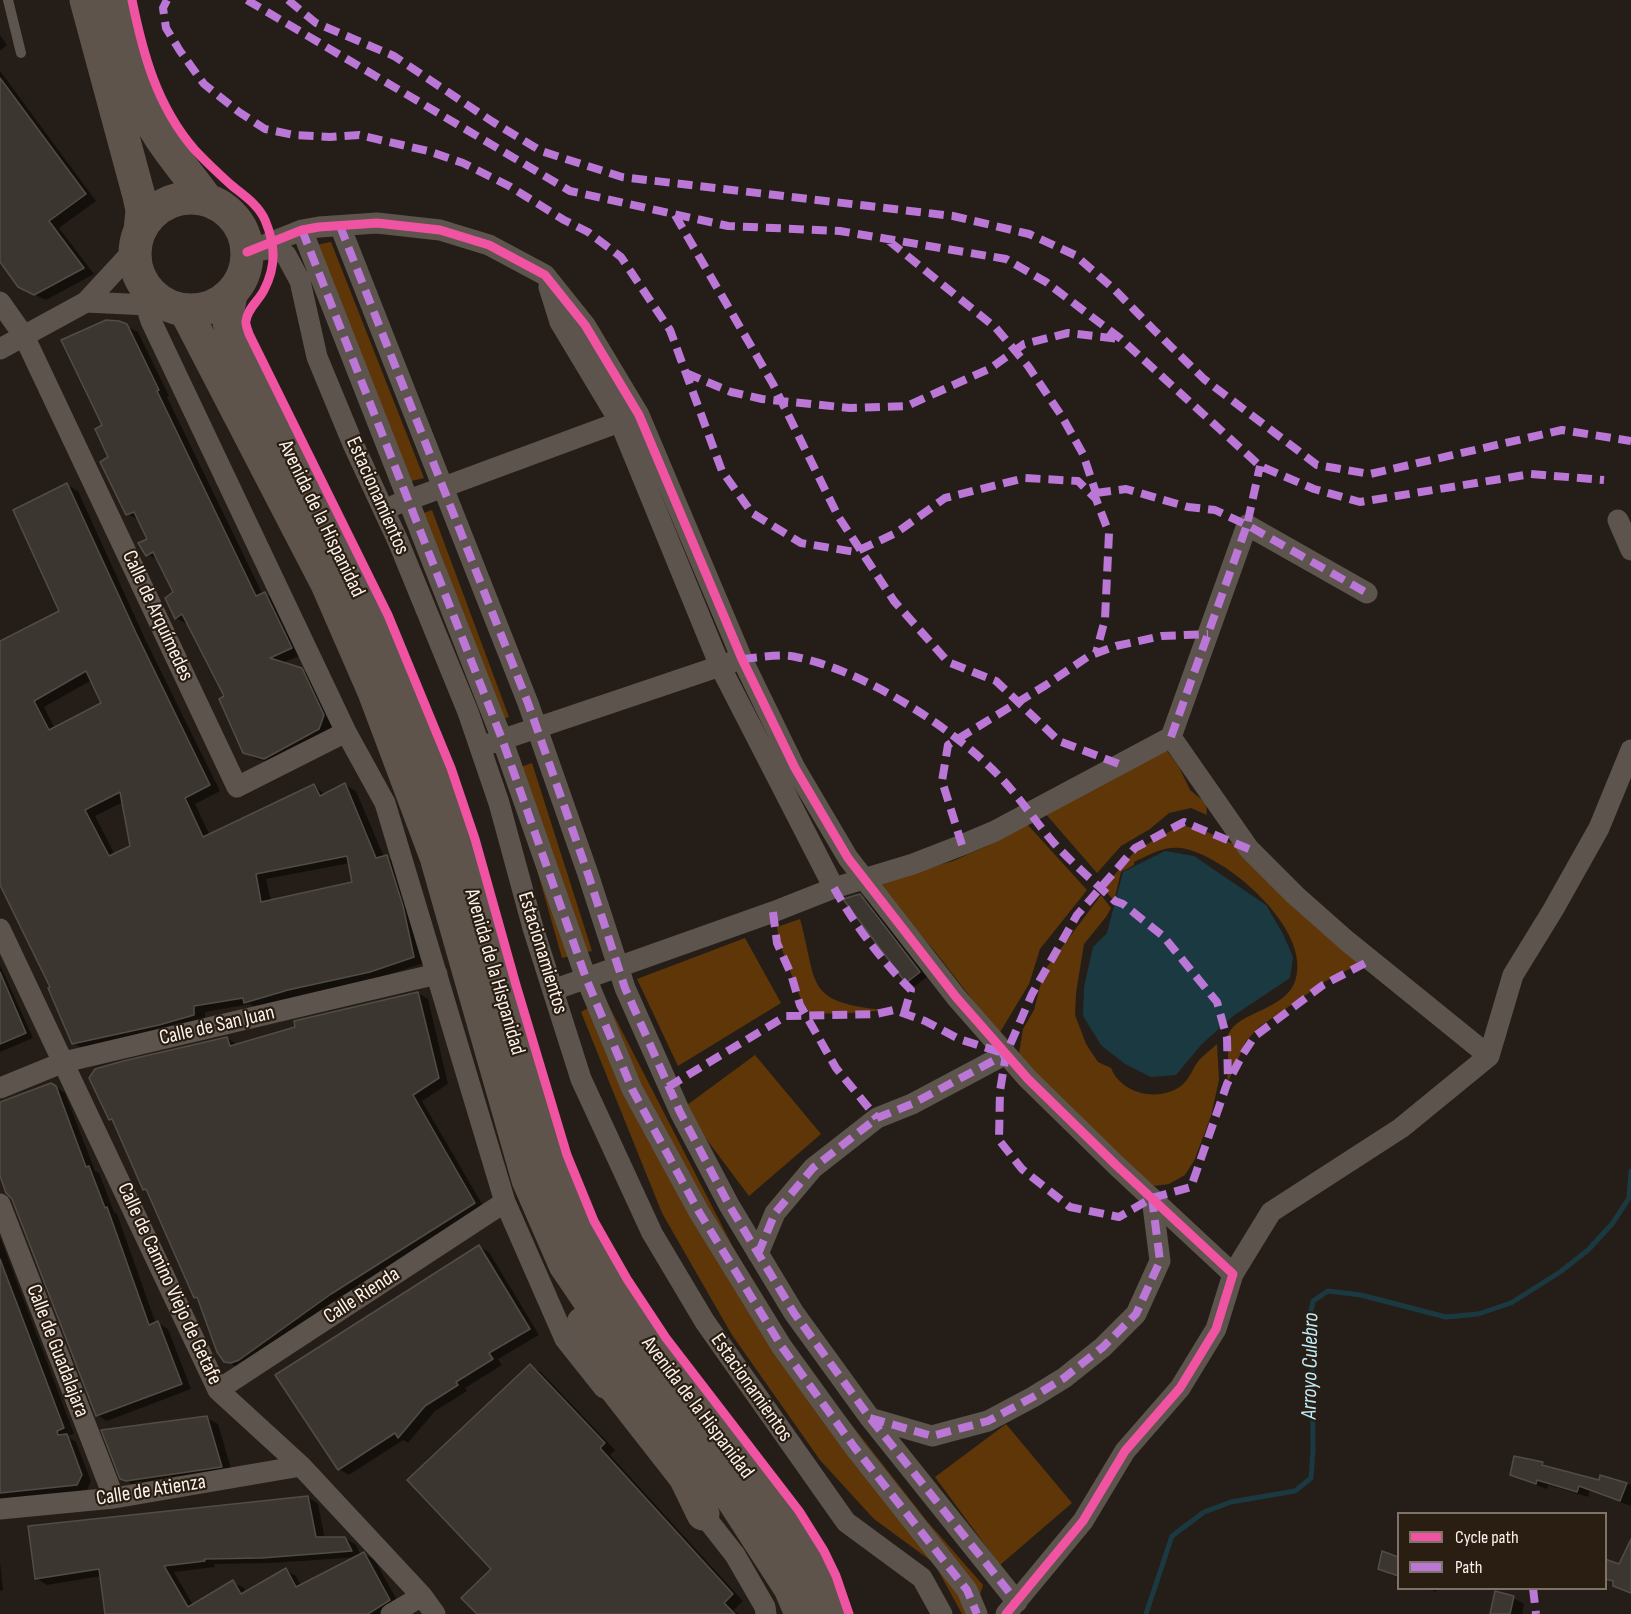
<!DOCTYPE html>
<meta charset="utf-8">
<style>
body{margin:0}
#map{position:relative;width:1631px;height:1614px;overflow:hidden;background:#251e18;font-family:"Sofia Sans Condensed",sans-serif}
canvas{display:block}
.legend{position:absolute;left:1397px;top:1512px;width:210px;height:78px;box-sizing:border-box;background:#2a1e13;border:2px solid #7e7369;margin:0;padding:8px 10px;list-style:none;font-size:18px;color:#fbf2eb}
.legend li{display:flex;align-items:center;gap:12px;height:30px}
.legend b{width:30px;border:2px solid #7e7369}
</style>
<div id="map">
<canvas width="1631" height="1614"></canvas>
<ul class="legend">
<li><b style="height:8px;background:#f153a3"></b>Cycle path</li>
<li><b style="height:8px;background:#ba77d6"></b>Path</li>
</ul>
</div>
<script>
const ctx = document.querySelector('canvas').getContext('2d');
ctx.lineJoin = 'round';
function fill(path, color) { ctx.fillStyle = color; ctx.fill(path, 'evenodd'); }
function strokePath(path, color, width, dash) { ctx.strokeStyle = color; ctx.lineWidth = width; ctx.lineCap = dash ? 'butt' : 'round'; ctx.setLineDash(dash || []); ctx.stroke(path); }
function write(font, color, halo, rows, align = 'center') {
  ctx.font = font + ' "Sofia Sans Condensed",sans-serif'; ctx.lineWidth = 4.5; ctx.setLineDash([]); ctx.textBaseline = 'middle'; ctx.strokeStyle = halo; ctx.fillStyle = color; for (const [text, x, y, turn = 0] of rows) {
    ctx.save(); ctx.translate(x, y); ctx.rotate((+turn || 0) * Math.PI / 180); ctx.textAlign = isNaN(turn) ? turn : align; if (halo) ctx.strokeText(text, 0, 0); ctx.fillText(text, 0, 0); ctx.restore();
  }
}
fill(new Path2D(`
 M331 242 424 478 399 484 306 247Z
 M432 510 509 717 486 725 410 518Z
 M1165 748 1179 767 1190 790 1206 803 1207 815 1191 808 1169 813 1150 829 1121 846 1097 873 1044 812Z
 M532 763 592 951 562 958 509 771Z
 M1027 824 1087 890 1040 949 1029 984 999 1034 937 954 877 883 953 861 987 846Z
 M1181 825 1205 831 1244 849 1367 960 1326 981 1259 1027 1246 1041 1227 1084C1228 1074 1228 1063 1228 1052 1228 1048 1226 1042 1227 1039 1233 1010 1287 1013 1296 978 1310 928 1226 855 1181 848 1163 846 1149 855 1134 862V865L1121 872 1114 901 1103 888 1135 851Z
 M1101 895 1111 908 1106 917 1084 944 1076 993 1075 1015 1086 1044 1098 1062 1111 1068C1122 1095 1159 1102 1181 1086 1190 1079 1193 1067 1200 1059 1205 1054 1212 1049 1217 1044L1219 1080 1211 1116 1194 1161 1185 1175 1169 1184 1154 1186 1138 1178 1018 1060 1023 1029 1034 1010 1044 971Z
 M800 919C818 985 804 1002 884 1010 870 1012 816 1017 805 1010L779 942 777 927Z
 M745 938 781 1003 678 1066 637 979Z
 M605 998 772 1323 927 1521 983 1585 974 1614H962L934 1563 874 1519 820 1460 732 1335 662 1213 581 1012Z
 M755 1055 821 1134 749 1196 683 1108Z
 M1006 1424 1072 1503 1000 1565 935 1477Z`), '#5f3608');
fill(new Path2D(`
 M1165 851 1194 856 1266 905 1283 934 1293 957 1290 978 1233 1016 1201 1045 1176 1075 1151 1077 1125 1064 1101 1045 1083 1016 1084 987 1093 947 1107 933 1123 872Z`), '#1b3941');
fill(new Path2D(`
 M0 35 7 45 0 51Z
 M0 71 96 201 59 228 94 274 46 300 31 293 0 259Z
 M126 326 138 332 169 396 167 397 263 595 265 594 276 600 302 655 282 663 301 670 312 676 334 722 330 735 276 764 256 759 244 752 226 697 187 624 176 618 174 593 159 561 147 554 149 540 139 520 127 514 104 426Z
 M67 485 78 491 146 641 220 791 195 804 210 836 314 786 326 795 345 785 356 791 384 857H387L398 863 424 963 381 977 300 996 256 1008 250 1004 205 1012V1020L84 1049 73 1043 52 988 0 881V643L61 612ZM92 680 103 704 55 729 44 707ZM123 802 131 847 115 855 95 816ZM350 863 354 883 271 901 266 879Z
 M859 895 868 900 927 977 915 986 907 982Z
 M0 965 33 1038 0 1052Z
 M418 993 428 999 448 1084 422 1101 485 1209 236 1367 225 1360 199 1300 195 1297 149 1191 145 1189 114 1122 110 1119 227 1038 238 1045Z
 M51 1084 65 1093 95 1171 99 1173 114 1212 117 1214 156 1324 158 1323 168 1329 191 1389 107 1421 97 1415 13 1199 0 1172V1104Z
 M0 1237 74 1434 67 1436 76 1442 91 1481 87 1490 0 1500Z
 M479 1247 489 1252 539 1335 498 1359 502 1365 465 1388 467 1391 435 1411 408 1443 403 1440 349 1475 339 1469Z
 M530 1366 541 1372 615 1450 610 1455 743 1601 734 1610 738 1614H479L493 1569Z
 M207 1418 218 1424 232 1472 133 1485 122 1478Z
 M1542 1463 1552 1469 1600 1482 1601 1477 1631 1485V1506L1590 1491 1588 1497 1548 1485 1547 1489 1522 1480 1511 1474Z
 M308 1497 318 1504 325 1539 345 1538 356 1545 361 1556 364 1554 375 1560 400 1606 387 1614H107L101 1576 47 1585 36 1578ZM359 1557 301 1585 296 1576 286 1570 246 1593 244 1588 233 1582 193 1605 174 1572 215 1567 214 1564 273 1563Z
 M1383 1553 1398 1558V1578L1379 1569Z
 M0 1561 3 1590 0 1591Z
 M1426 1588H1437L1436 1592Z
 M1513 1598 1524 1604 1522 1614H1491Z`), '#0007');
strokePath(new Path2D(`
 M1146 1614 1172 1536 1204 1512 1231 1502 1295 1491 1311 1478 1313 1449 1312 1354 1308 1326 1313 1301 1328 1291 1361 1295 1446 1317 1478 1314 1511 1303 1560 1272 1588 1250 1612 1224 1629 1198 1631 1171`), '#1b3941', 5);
const building = new Path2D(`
 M0 78 86 194 49 221 84 268 34 295 18 287 0 262Z
 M106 320 119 321 127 324 159 390 157 391 256 596 265 592 292 648 270 658 302 668 324 715 319 729 264 759 243 753 219 699 224 696 182 614 175 619 165 598 173 592 153 552 146 556 138 543 147 539 134 512 126 515 100 462 108 457 95 429 102 425 61 340Z
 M67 483 136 633 210 785 185 798 203 837 314 784 320 796 345 783 376 858 387 855 403 906 414 957 370 972 288 990 244 1003 243 998 194 1006V1015L159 1025 72 1044 48 988 50 987 0 885V641L59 611 13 510ZM86 671 101 703 49 730 34 701ZM120 792 130 846 109 856 85 810ZM347 856 352 882 261 902 256 874Z
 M860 894 920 972 906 983 843 899Z
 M0 972 26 1033 0 1044Z
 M418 992 439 1078 413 1095 475 1203 331 1294 239 1360 231 1363 224 1362 217 1352 197 1297 194 1298 146 1189 143 1190 112 1119 109 1120 89 1078 95 1069 123 1061 227 1037 230 1046 295 1027 294 1021Z
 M51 1083 56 1086 86 1167 89 1166 105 1208 107 1207 149 1325 158 1321 182 1384 96 1416 12 1199 6 1193 0 1176V1102Z
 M479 1245 530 1329 489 1353 493 1359 456 1382 458 1385 425 1406 398 1438 395 1433 338 1470 275 1375Z
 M0 1259 64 1428 57 1431 58 1435 67 1434 82 1475 77 1485 0 1493Z
 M530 1364 605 1443 600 1448 733 1594 724 1603 735 1614H477L461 1598 491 1569 407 1480Z
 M207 1416 222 1467 126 1481 120 1479 101 1430Z
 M1514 1456 1543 1462 1542 1465 1599 1480 1600 1475 1627 1483 1620 1501 1579 1486 1577 1492 1537 1480 1536 1484 1510 1475Z
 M308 1496 316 1537H345L352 1551 262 1558 204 1559 205 1561 164 1566 188 1607 233 1580 241 1594 286 1568 296 1587 364 1552 390 1600 368 1614H105L99 1569 35 1579 28 1526Z
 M1631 1539V1593L1613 1586V1581L1605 1579V1559L1619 1564Z
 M1382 1551 1398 1557V1576L1378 1569Z
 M1495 1591 1514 1596 1510 1614H1490Z`);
fill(building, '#3c3631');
strokePath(building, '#524c47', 1.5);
strokePath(new Path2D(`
 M8 0 21 53`), '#5d544d', 10);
strokePath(new Path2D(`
 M340 226 528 703 588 874 625 988 680 1112 729 1205 794 1313 870 1418 1017 1602
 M302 230 502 739 586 978 632 1089 699 1212 782 1347 855 1448 967 1590 977 1614
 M257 251 273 248 286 255 300 281 317 357 353 444 398 541 468 712 499 803 533 928 581 1079 652 1233 705 1322 846 1522 922 1578 942 1614
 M247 252 302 230 319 227 377 223 440 230 489 245 545 275 585 325 639 415 742 659 795 768 848 858 956 997 1028 1079 1117 1166 1233 1274 1216 1329 1180 1388 1125 1451 1083 1521 1006 1614
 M143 283 146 306 151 321 346 732 385 803 505 1202 565 1339 604 1388
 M549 287 560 322 620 422 720 666 834 888
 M0 302 24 336 237 787 346 732
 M86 302 169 306
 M0 349 86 302 135 249
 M395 505 633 417
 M1618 520 1631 550
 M1171 737 1249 849 1295 895 1347 941 1489 1056
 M489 744 732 662
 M0 929 218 1390 301 1466 422 1596 435 1614
 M553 990 773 912 834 888 913 864 962 845 995 831 1171 737 1247 525 1367 593
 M0 1088 64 1062 437 974
 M0 1204 114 1498
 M758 1254 775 1213 813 1168 877 1118 912 1104 1006 1054
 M1233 1274 1271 1212 1401 1128 1489 1056 1513 975 1553 910 1599 828 1631 750
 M218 1390 505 1202
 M870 1418 932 1436 988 1421 1033 1397 1064 1378 1103 1347 1136 1314 1160 1261 1152 1198
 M695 1504 735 1555 765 1607 766 1614
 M0 1509 114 1498 301 1466
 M391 1614 422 1596`), '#5d544d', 21);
strokePath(new Path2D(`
 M86 0 139 196 142 210 140 231
 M113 0C119 33 128 68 140 99 154 136 184 168 207 200
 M135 254a56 56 0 1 1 112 0a56 56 0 1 1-112 0Z
 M231 294C230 301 228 308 228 315 228 329 240 346 245 360 272 426 308 487 339 551 389 652 430 757 463 865 502 996 529 1134 594 1256 645 1353 723 1443 789 1531L807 1560 829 1614
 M185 310 327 584 374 692 436 857 528 1180 565 1265 637 1371 724 1486 790 1588 801 1614
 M583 1323 617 1390 685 1477 703 1514`), '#5f544b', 33);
strokePath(new Path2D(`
 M167 0 163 8 166 28 180 51 204 84 239 112 265 129 294 135 330 137 359 135 428 151 463 163 509 186 564 220 588 232 621 257 670 330 722 471 752 513 801 543 855 552 896 533 945 498 1025 478 1078 481 1096 499 1109 533 1105 619 1096 653
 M247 0 570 191 728 226 840 231 1006 259 1046 282 1121 339 1260 466 1314 489 1360 502 1531 474 1604 480
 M288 0 316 23 394 56 493 122 541 151 622 177 953 216 1029 234 1075 255 1115 290 1153 329 1204 379 1317 465 1370 474 1562 430 1631 441
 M675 215 773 384 838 516 894 601 948 662 996 681 1059 741 1119 764
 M340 226 528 703 588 874 625 988 680 1112 729 1205 794 1313 870 1418 1017 1602
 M302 230 502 739 586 978 632 1089 699 1212 782 1347 855 1448 967 1590 977 1614
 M889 241 996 328 1028 366 1061 415 1083 454 1098 499
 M686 373 731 392 762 399 850 408 907 406 991 368 1024 344 1068 333 1120 339
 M1096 493 1126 489 1188 507 1215 510 1247 525 1260 466
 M742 659C758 658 780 653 796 657 863 670 954 728 1001 778 1020 798 1035 821 1053 842 1072 863 1094 882 1115 901L1123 904 1163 936 1217 1002 1227 1038 1228 1081
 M1171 737 1247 525 1367 593
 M962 845 942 781 948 745 1046 685 1089 656 1116 646 1162 636 1208 634
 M1249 849 1184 822 1135 848 1077 915 1032 994 1006 1054 1000 1091 999 1140 1022 1169 1070 1207 1119 1217 1152 1198 1191 1187 1227 1084 1243 1054 1255 1036 1323 985 1371 960
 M834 888C854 924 881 960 911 990L904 1014
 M773 912 777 943 791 974 800 1005 836 1068 877 1118
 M668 1087 786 1016 876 1014 894 1010 925 1021 959 1039 1003 1053
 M758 1254 775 1213 813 1168 877 1118 912 1104 1006 1054
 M870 1418 932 1436 988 1421 1033 1397 1064 1378 1103 1347 1136 1314 1160 1261 1152 1198
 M1533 1588 1536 1614`), '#ba77d6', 8, [15, 8]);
strokePath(new Path2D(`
 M132 0C143 54 157 106 194 149 205 161 218 173 230 184 243 195 258 204 265 220 275 244 277 265 264 290 260 299 247 309 246 321 245 324 248 330 249 334L388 615 451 768 475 839 516 985 567 1155 594 1221 627 1279 666 1338 799 1511 824 1551 836 1576 849 1614
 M247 252 302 230 319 227 377 223 440 230 489 245 545 275 585 325 639 415 742 659 795 768 848 858 956 997 1028 1079 1117 1166 1233 1274 1216 1329 1180 1388 1125 1451 1083 1521 1006 1614`), '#f153a3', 9);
write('21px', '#fbf2eb', '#2a1e13', [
 ["Estacionamientos",377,496,66],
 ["Avenida de la Hispanidad",321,519,64],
 ["Calle de Arquímedes",157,616,65],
 ["Estacionamientos",542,953,73],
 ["Avenida de la Hispanidad",494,972,74],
 ["Calle de San Juan",217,1026,-13],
 ["Calle de Camino Viejo de Getafe",169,1284,65],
 ["Calle Rienda",362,1296,-33],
 ["Calle de Guadalajara",57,1351,69],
 ["Estacionamientos",751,1388,55],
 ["Avenida de la Hispanidad",697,1408,53],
 ["Calle de Atienza",151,1491,-9]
]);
write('italic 22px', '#bbedfc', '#2a1e13', [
 ["Arroyo Culebro",1311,1366,-89]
]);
</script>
